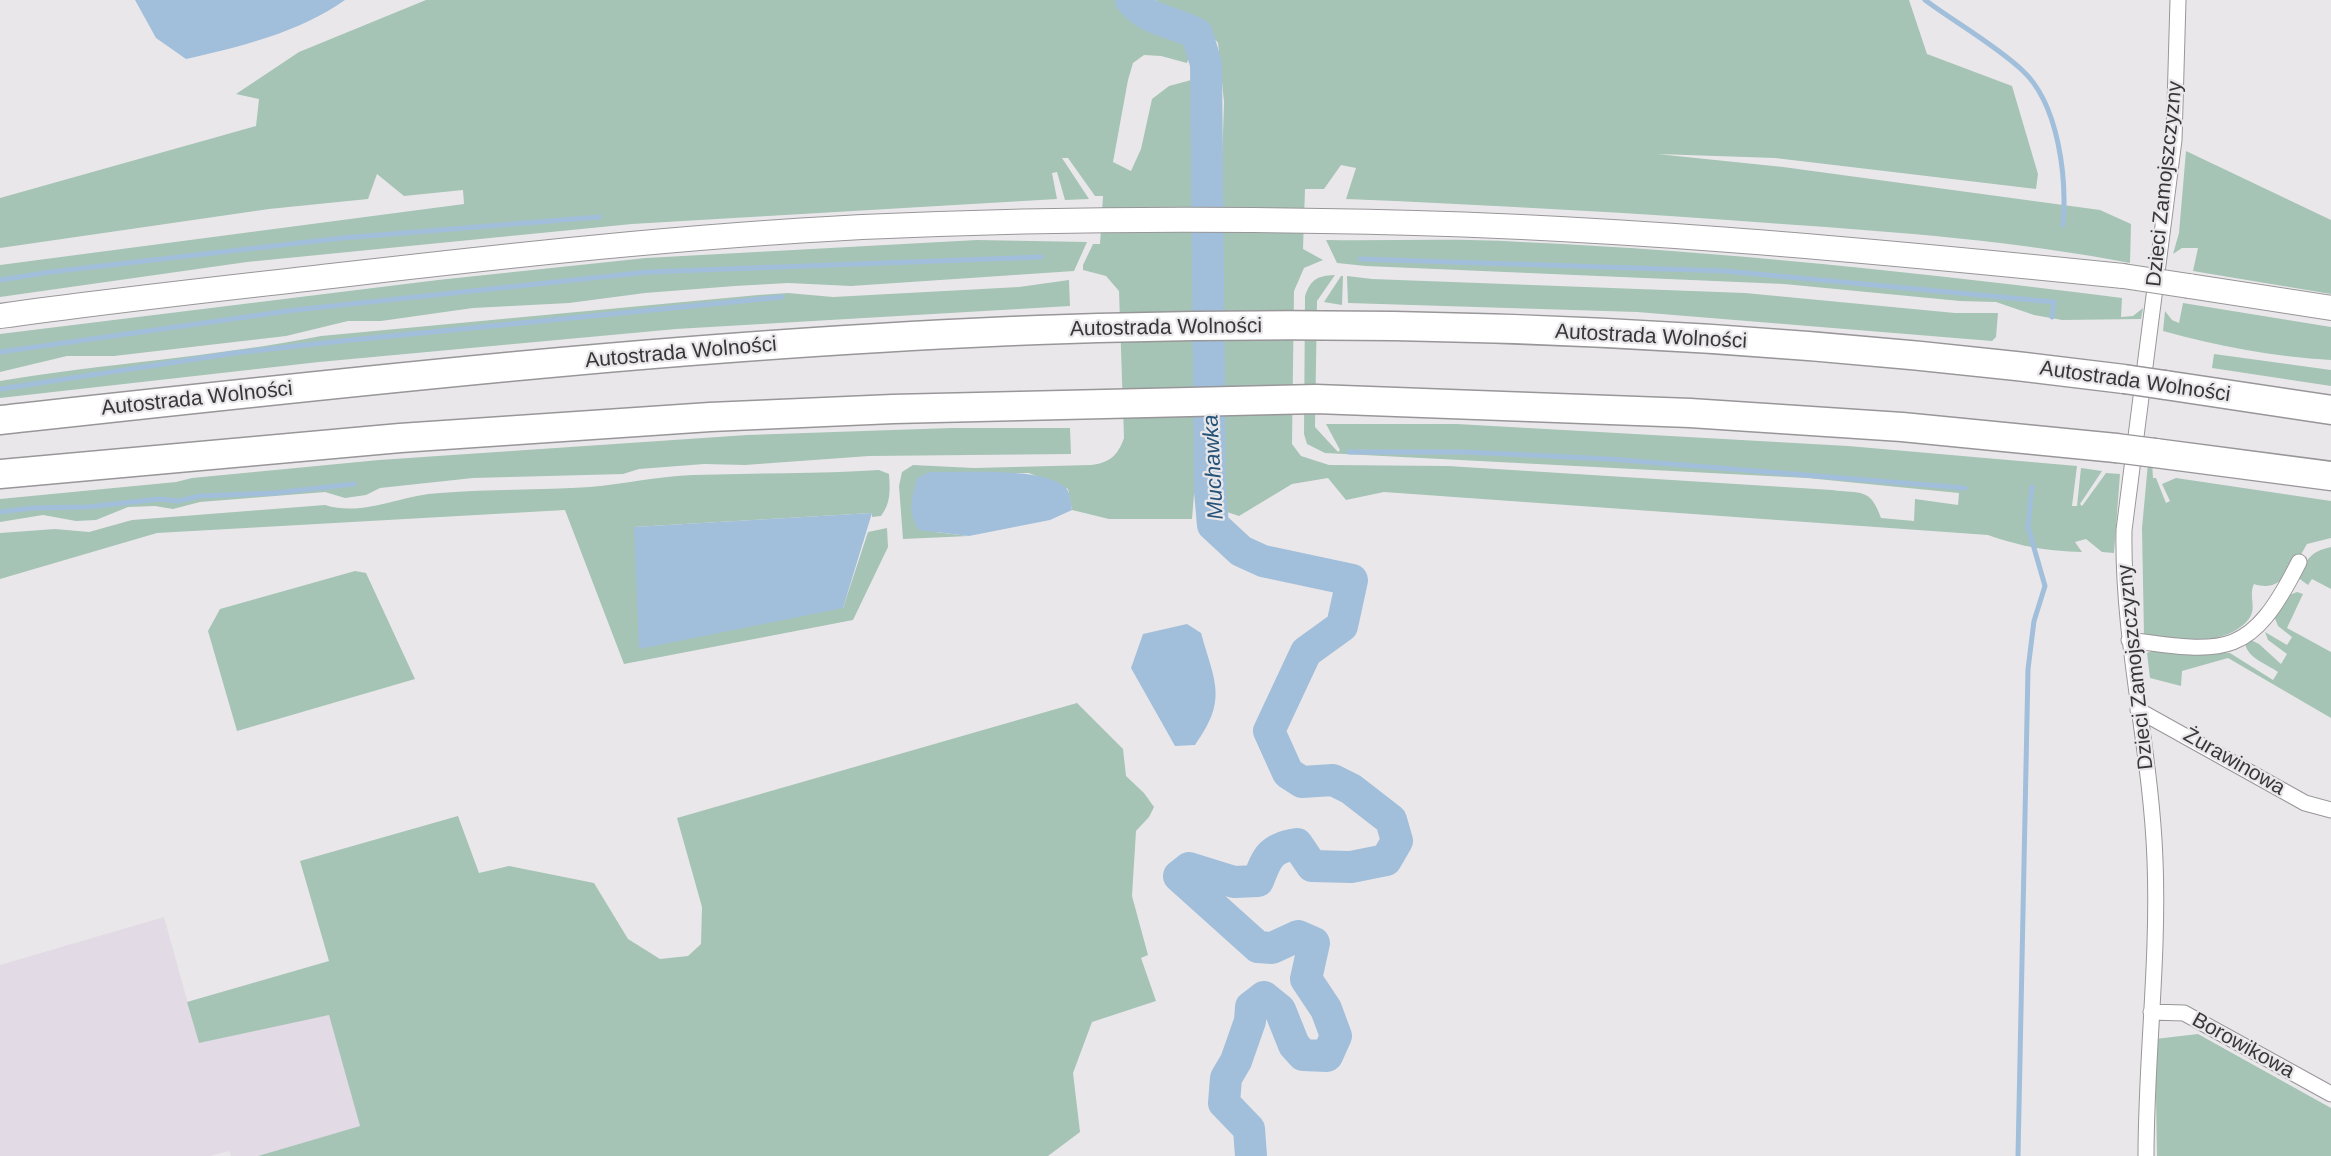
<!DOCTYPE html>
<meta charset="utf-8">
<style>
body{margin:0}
canvas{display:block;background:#e9e7ea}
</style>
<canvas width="2331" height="1156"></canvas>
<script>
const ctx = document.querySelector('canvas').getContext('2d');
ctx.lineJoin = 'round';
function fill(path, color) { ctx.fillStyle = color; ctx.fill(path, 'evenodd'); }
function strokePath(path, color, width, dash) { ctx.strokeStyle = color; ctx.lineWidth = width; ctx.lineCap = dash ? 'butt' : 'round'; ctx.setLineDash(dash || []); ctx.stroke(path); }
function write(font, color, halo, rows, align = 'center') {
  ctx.font = font + ' Helvetica,sans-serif'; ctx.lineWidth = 4.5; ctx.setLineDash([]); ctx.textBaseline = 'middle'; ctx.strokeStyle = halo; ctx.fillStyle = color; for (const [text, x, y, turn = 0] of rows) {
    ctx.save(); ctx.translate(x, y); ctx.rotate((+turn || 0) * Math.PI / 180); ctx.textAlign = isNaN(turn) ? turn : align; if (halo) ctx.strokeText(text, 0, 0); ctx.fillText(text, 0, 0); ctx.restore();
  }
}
fill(new Path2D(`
 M164 917 199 1043 329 1014 360 1126 258 1156H231L229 1151 210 1156H0V965Z`), '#e2dae4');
fill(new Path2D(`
 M426 0H1116L1137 18 1182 38 1189 57 1187 63 1161 56 1144 55 1133 63 1128 80 1113 162 1131 171 1141 149 1152 99 1169 86 1195 79 1196 470 1192 519H1109L1072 510 1068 489 1029 473 977 474 935 532 969 536 903 539 899 486 902 472 913 465 974 468 1091 465C1110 463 1118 455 1124 438L1119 291 1106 276 1083 270V265L1093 244H1100L1103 196H1095L1068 158H1062L1089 199 1065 200 1057 172 1052 173 1057 199 632 224 247 262 0 297V265L464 204 463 190 404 196 377 174 368 199 269 209 0 248V198L256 126 259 99 236 94 299 52Z
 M1156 0H1909L1927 54 2012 86 2038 174 2036 189 1775 158 1657 154 1783 167 2100 210 2131 224 2130 263C2015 241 1899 232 1782 224 1637 213 1492 205 1346 199L1356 168 1341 165 1324 189H1305L1303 249 1323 260 1304 268 1294 291 1292 444 1301 456 1329 465 1448 466 1832 490C1861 494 1870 487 1881 518L1914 521 1915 499 1958 505 1959 493 1807 478 1325 453 1307 444 1304 434 1305 296C1311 279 1317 276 1335 275L1317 301 1315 427 1338 452 1340 450 1326 424H1457L1848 446 2077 466 2072 506H2077L2081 468 2102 471 2080 504 2082 506 2106 473 2120 474 2114 553 2102 552 2086 539 2075 542 2082 552C2046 551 2023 547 1988 535L1384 492 1346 500 1328 478 1292 484 1239 516 1224 511 1219 256 1224 102 1218 43 1203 24 1163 6Z
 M2186 151 2331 220V294L2193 271 2198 248H2182L2173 254 2179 233Z
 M977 240 1087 242 1074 271 851 286 788 283 735 286 645 293 569 303 473 308 381 321H348L286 336 114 356H67L0 372V334L438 280 646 258Z
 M1326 240C1391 241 1457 238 1521 242 1722 251 1923 273 2122 298L2121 317 2133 316 2143 308 2141 319 2062 320 2034 315 1996 302 1960 301 1784 284 1366 266 1337 263Z
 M1341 276H1343L1342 305 1324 302Z
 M1347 276 1372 279 1745 293 1955 313H1998L1996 337 1992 341 1637 312 1348 303Z
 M1069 280 1070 306 676 329 319 362 0 398V381C107 363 215 357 321 336L758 295 788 293 833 297 1019 287Z
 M2183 303 2331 327V360C2274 357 2218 346 2163 331L2165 311 2172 320 2179 323Z
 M2214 354 2331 370V386L2212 368Z
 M951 428H1070L1071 454 869 456 745 465 704 464 639 469 623 474 473 478 380 488 366 495 345 498 325 492 200 502 173 509 155 506 128 507 96 520 76 521 43 515 0 522V499L176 482 192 478 379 460 747 435Z
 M2148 463H2152L2153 478H2156L2166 503 2170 501 2162 484 2176 478 2331 501V538L2307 544C2295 564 2283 594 2254 584 2248 596 2258 609 2248 620 2224 648 2176 639 2144 637L2142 528Z
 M879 470 889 474C890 490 891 503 881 516L872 517V513L634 527 843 608 868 532 887 528 888 547 853 620 624 664 565 510 157 533 0 579V533L55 529 89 532 132 520 325 505C364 517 400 495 440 493 490 489 540 490 590 487 624 484 659 476 693 475 755 473 817 474 879 470Z
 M2331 547V589L2312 579 2308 585 2297 577C2308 559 2309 552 2331 547Z
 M355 571 366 573 415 679 237 731 208 631 220 609Z
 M2297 592 2303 594 2287 628 2331 652V718L2228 658 2182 671 2181 686 2150 678 2147 653 2154 650 2230 653 2273 680 2278 672C2267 664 2247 658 2245 643L2251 640 2259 644 2281 664 2287 654 2268 640 2265 632 2287 645 2292 637 2278 626 2274 616 2287 596Z
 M1077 703 1123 749 1126 776 1144 793 1154 807 1149 817 1136 831 1132 896 1148 955 1141 958 1156 1001 1092 1022 1073 1073 1080 1132 1048 1156H258L360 1126 329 1015 199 1043 187 1002 329 961 300 861 458 816 479 873 509 866 594 883 628 939 660 959 688 956 701 944 702 907 677 818Z
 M2198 1034 2331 1108V1156H2157L2155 1039Z`), '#a6c4b5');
fill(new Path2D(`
 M135 0H345C300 32 240 47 186 59L156 38Z
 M929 472C960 473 1045 466 1066 488 1070 492 1071 503 1072 510L1050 520 969 536 919 530C907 513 912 497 917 478Z
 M872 513 843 608 639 649 634 527Z
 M1187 624 1201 633C1215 683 1228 699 1195 745L1175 746 1131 668 1143 634Z`), '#a1bfda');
strokePath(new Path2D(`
 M1925 0C1956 23 1994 44 2022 70 2059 104 2067 178 2063 225
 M1360 259 1725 271 2054 302 2052 317
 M0 280 50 272 342 238 599 217
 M0 352 295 310 648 272 1041 257
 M0 389 235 353 341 341 782 297
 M1349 452H1466L1609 459 1965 488
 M0 512 33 508 87 507 159 499 178 501 200 496 275 493 354 484
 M2018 1156 2028 669 2034 621 2045 586 2028 527 2032 487`), '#a1bfda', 5);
strokePath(new Path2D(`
 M1131 0C1151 23 1172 20 1197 34L1206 64 1210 491 1213 525 1241 551 1263 561 1352 580 1342 626 1306 652 1269 731 1288 773 1302 782 1333 780 1351 789 1391 820 1397 841 1386 860 1351 867 1312 866 1297 844C1270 848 1267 857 1258 881L1234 882 1189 868 1179 876 1258 947 1272 948 1298 936 1314 943 1306 979 1326 1009 1336 1036 1327 1056 1303 1055 1294 1045 1280 1010 1264 997 1251 1007 1250 1021 1236 1061 1226 1078 1224 1103 1249 1129 1251 1156`), '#a1bfda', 32);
const minor = new Path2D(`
 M2129 640C2228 654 2251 657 2299 562
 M2138 710 2305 803 2331 810
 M2151 1012 2184 1013 2331 1094
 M2146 1156C2146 1058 2159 959 2155 860 2151 749 2122 641 2124 530L2174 140 2178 0`);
const primary = new Path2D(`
 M2189 286 2331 308
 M0 316C113 300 227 288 340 275 513 255 688 236 862 227 1015 220 1169 218 1322 221 1590 224 1857 249 2123 276`);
const motorway = new Path2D(`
 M2165 385 2331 410
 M0 420C365 380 731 339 1098 328 1440 318 1784 335 2124 379
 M2155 453 2331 476
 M0 474 400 438 710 417 893 409 1316 399 1690 413 1902 427 2116 448`);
strokePath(minor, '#999699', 17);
strokePath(primary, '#999699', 26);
strokePath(motorway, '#999699', 31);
strokePath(minor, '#fff', 15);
strokePath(primary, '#fff', 24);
strokePath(motorway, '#fff', 28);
const primaryBridge = new Path2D(`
 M2123 276 2189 286`);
const motorwayBridge = new Path2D(`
 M2124 379 2165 385
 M2116 448 2155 453`);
strokePath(primaryBridge, '#999699', 26, []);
strokePath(motorwayBridge, '#999699', 31, []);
strokePath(primaryBridge, '#fff', 24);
strokePath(motorwayBridge, '#fff', 28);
write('21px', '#383738', '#e9e7ea', [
 ["Dzieci Zamojszczyzny",2165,184,-84],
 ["Autostrada Wolności",1166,328,-1],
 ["Autostrada Wolności",1651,337,3],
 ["Autostrada Wolności",681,353,-5],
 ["Autostrada Wolności",2135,382,8],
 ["Autostrada Wolności",197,399,-6],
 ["Dzieci Zamojszczyzny",2136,667,-96],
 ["Żurawinowa",2234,762,30],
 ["Borowikowa",2243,1046,29]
]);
write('italic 22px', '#265379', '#e9e7ea', [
 ["Muchawka",1214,467,-93]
]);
</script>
